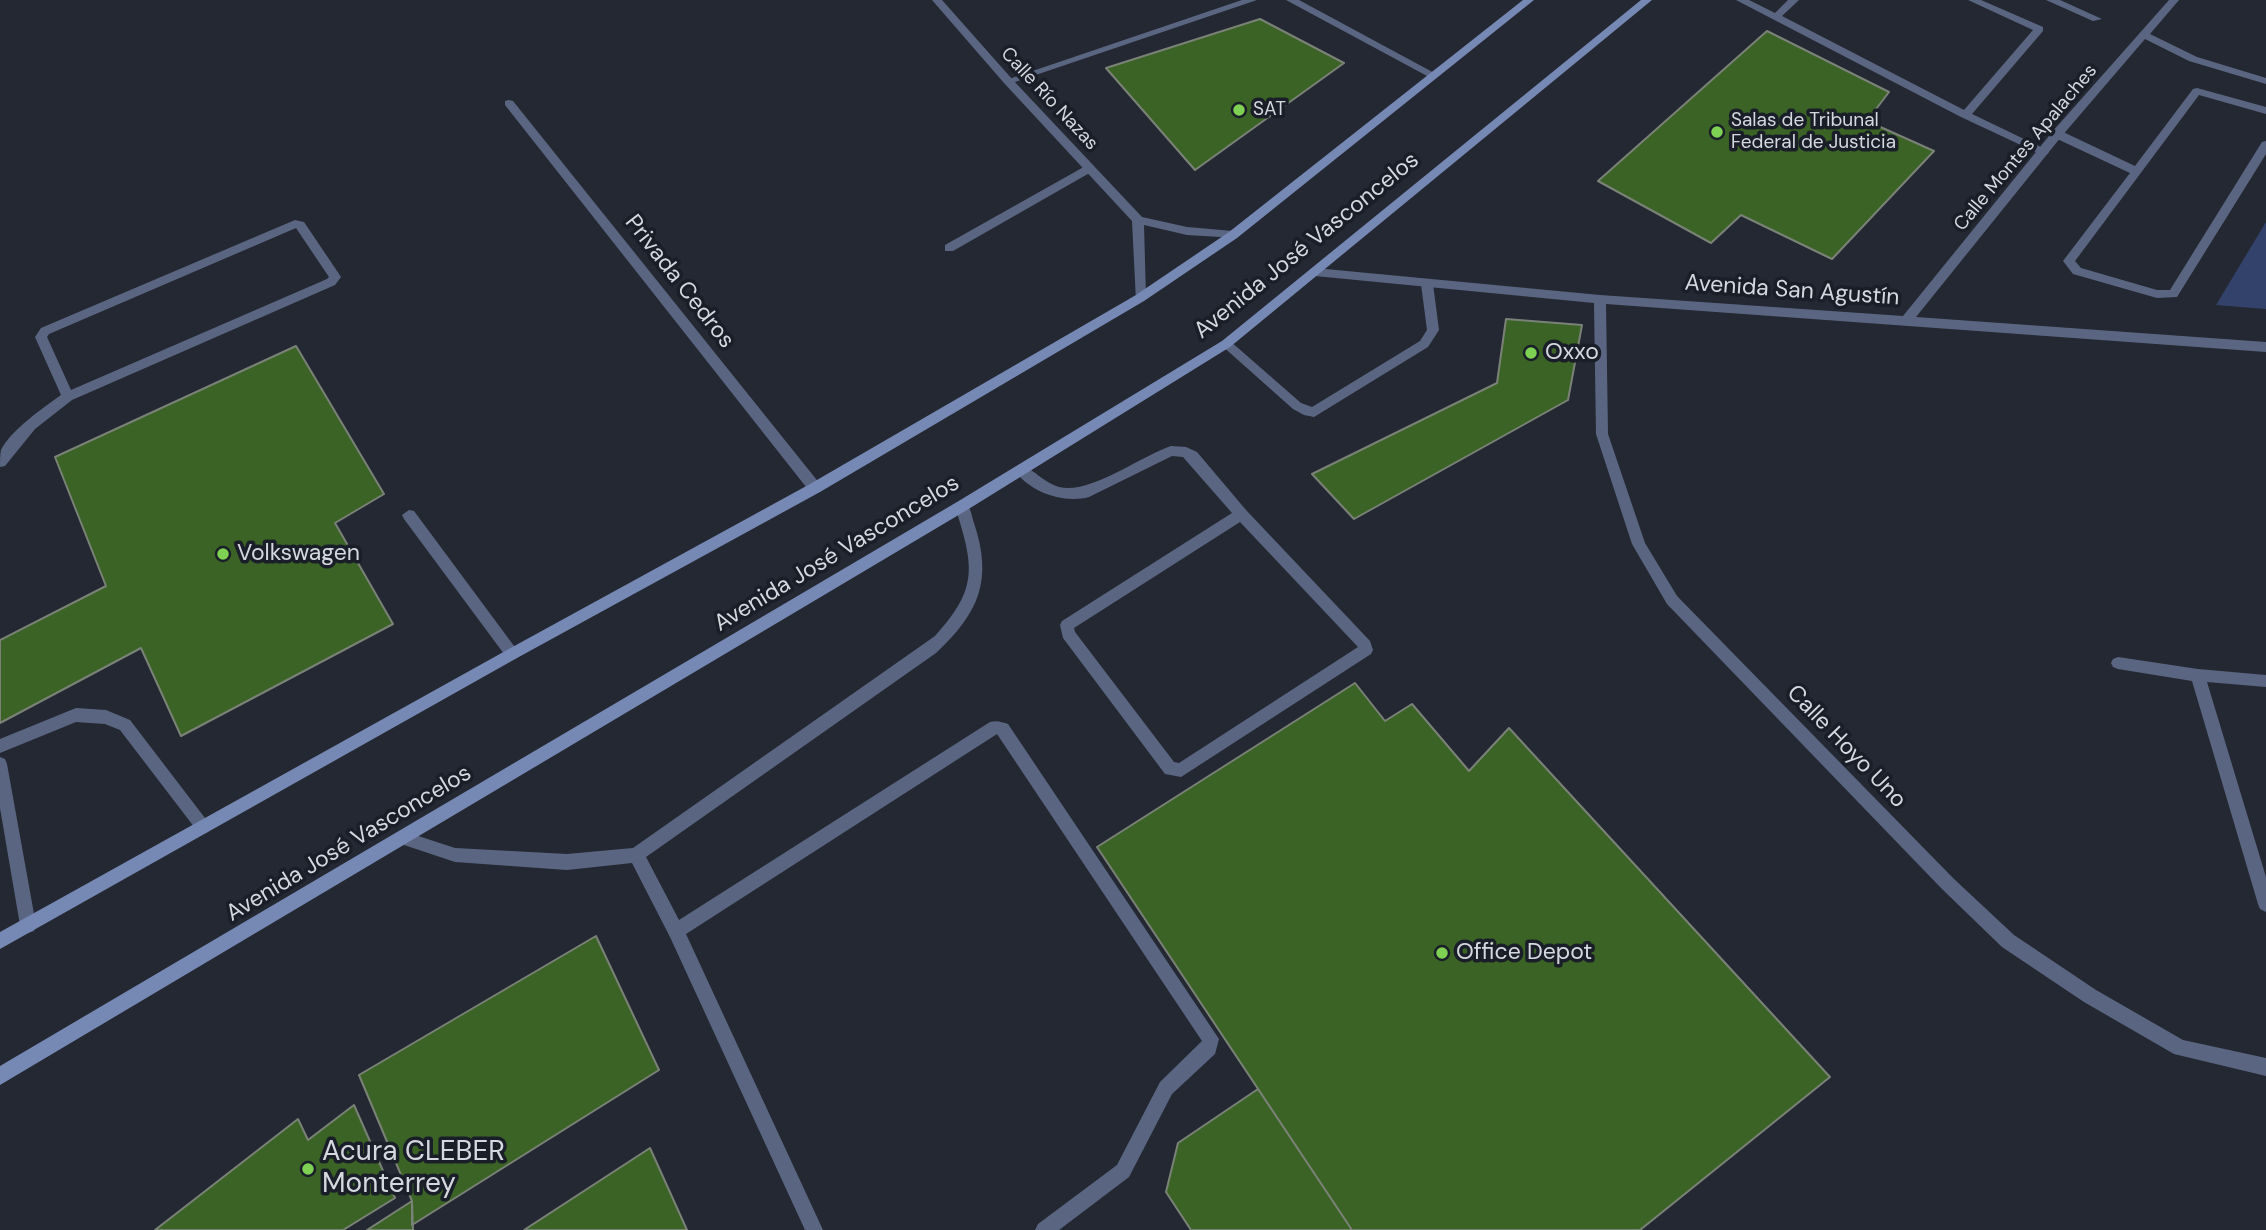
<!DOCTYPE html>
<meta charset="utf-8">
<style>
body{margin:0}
canvas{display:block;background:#242832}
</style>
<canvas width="2266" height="1230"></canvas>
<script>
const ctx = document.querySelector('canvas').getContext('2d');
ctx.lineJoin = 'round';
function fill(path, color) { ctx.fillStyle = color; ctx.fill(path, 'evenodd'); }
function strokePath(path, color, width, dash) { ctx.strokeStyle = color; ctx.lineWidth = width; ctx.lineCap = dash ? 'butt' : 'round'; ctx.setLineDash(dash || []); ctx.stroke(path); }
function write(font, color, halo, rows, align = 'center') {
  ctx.font = font + ' "DM Sans",sans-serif'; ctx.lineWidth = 7; ctx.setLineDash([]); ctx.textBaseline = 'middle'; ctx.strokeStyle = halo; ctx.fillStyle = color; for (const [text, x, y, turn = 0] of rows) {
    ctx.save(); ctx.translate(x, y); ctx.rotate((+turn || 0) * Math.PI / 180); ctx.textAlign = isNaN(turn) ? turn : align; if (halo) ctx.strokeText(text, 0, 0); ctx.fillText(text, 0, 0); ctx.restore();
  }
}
fill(new Path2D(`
 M2266 222V309L2216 305Z`), '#33426b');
const building = new Path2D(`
 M1260 19 1344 63 1195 170 1106 68Z
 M1767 31 1889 92 1867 121 1934 151 1832 259 1741 215 1711 243 1598 181Z
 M1506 319 1582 325 1568 400 1354 519 1312 474 1497 383Z
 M296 346 384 494 335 523 393 624 181 736 141 648 0 723V640L106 586 55 457Z
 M1355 683 1385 721 1412 704 1469 771 1509 728 1830 1077 1640 1230H1352L1097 847Z
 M596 936 659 1070 412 1225V1201L359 1075Z
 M1258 1089 1352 1230H1191L1166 1192 1178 1143Z
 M354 1105 395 1198 343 1230H155L298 1119 308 1140Z
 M650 1148 687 1230H524Z
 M412 1201 413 1230H367Z`);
fill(building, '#3a6325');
strokePath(building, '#7a8277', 2);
fill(new Path2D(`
 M1242 0H1257L1012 83 1008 84 1003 81Z
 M1286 0H1299L1438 75 1437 77H1429Z
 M1736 0H1749L1775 13 1788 0H1799L1782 16 1964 110 2033 30 1968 0H1981L2043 27V31L1972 114 2049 151 2048 154H2040L1961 117Z
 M2197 88 2266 107V114L2199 95 2075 261 2081 268 2157 290H2170L2262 142 2266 141V154L2177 297 2157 298 2073 274 2063 261 2130 173 2053 137V131H2061L2135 166 2193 89Z
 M1089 164 1093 165V171L953 251H945V245Z
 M295 220 304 222 339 274 341 277 335 285 72 400 35 429 5 466 0 467C0 462 0 455 1 450 11 430 43 408 61 395L35 337 41 328ZM296 228 329 277 327 279 71 390 47 337 49 334Z
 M1427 280 1433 284 1439 330 1428 347 1314 417 1304 415 1293 409 1220 344 1222 341H1230L1301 403 1312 407 1420 341 1427 330 1421 284Z
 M1171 446 1186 447 1197 452 1246 510 1370 641 1373 650 1371 654 1181 777 1165 774 1063 638 1060 625 1062 621 1232 513 1183 457 1172 456 1089 497C1063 504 1030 492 1014 470L1021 465C1035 470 1044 483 1059 487 1089 495 1141 456 1171 446ZM1240 522 1358 647 1179 763 1174 762 1075 632 1074 628Z
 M962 501C971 504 971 515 974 523 993 580 979 613 936 653L646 857 679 920 990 722C997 720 1002 722 1008 724L1219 1039 1215 1054 1172 1094 1129 1177 1059 1230H1035L1038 1224 1117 1165 1160 1082 1202 1041 997 734 686 934 823 1230H805L670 937 632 863 567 870 455 862 398 843 395 838 398 833 403 831 455 848 567 854 633 848 935 636C980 587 973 565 955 506Z
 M409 510 414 511 517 650 519 654 517 658 512 660 507 658 404 519 402 515Z
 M76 708 106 710 130 720 208 822 211 827 208 832 203 834 198 832 120 730 105 724 76 722 0 753V739Z
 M0 757 5 759 7 764 36 925 34 931 28 933 22 931 20 925 0 808Z`), '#5a6681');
fill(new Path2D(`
 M932 0H942L1012 79 1142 217 1187 227 1233 231 1239 235 1237 238 1187 235 1144 225 1146 298 1140 302 1136 301 1132 221 1004 83Z
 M2046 0H2060L2102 19 2093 21Z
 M2169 0H2179L2150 34 2197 57 2266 78V84L2189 61 2145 39 2061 137 1916 317 2266 342V352L1606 304 1608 434 1645 543 1677 596 1954 879 2014 935 2096 990 2183 1040 2266 1058V1076L2174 1054 2084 1002 2002 947 1942 889 1667 604 1632 544 1596 434 1594 303 1315 276 1309 272 1315 268 1600 295 1903 316 2053 131Z
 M509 100 513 101 820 484 822 488 820 492H810L505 105V101Z
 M2118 657 2198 669 2266 675V687L2207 682 2266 877V912L2260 909 2258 904 2192 681 2118 669 2113 667 2111 663 2113 659Z`), '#5a6681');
fill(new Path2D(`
 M1523 0H1534L1237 238 1144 301 820 492 517 658 0 949V932L507 650 810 484 1136 295 1229 232Z
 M1641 0H1652L1230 347 967 510 0 1085V1066L957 502 1222 341Z`), '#7688b4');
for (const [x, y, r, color] of [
 [1239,110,7,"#7ed153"],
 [1717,132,7,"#7ed153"],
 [1531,353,7,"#7ed153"],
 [223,554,7,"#7ed153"],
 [1442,953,7,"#7ed153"],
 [308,1169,7,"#7ed153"]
]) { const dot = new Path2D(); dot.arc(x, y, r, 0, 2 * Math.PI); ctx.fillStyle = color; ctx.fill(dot); strokePath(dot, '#1a1e28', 2.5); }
write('19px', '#d5d8df', '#1a1e28', [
 ["Calle Río Nazas",1049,99,47],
 ["Calle Montes Apalaches",2026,148,-50]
]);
write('19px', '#d5d8df', '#1a1e28', [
 ["SAT",1253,110],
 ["Salas de Tribunal",1731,121],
 ["Federal de Justicia",1731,143]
], 'left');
write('23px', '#d5d8df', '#1a1e28', [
 ["Avenida José Vasconcelos",1307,246,-39],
 ["Privada Cedros",679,282,52],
 ["Avenida San Agustín",1792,291,4],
 ["Avenida José Vasconcelos",837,554,-31],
 ["Calle Hoyo Uno",1846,747,46],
 ["Avenida José Vasconcelos",349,844,-31]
]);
write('23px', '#d5d8df', '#1a1e28', [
 ["Oxxo",1545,353],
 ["Volkswagen",237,554],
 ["Office Depot",1456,953]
], 'left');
write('28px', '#d5d8df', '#1a1e28', [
 ["Acura CLEBER",322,1153],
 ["Monterrey",322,1185]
], 'left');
</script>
